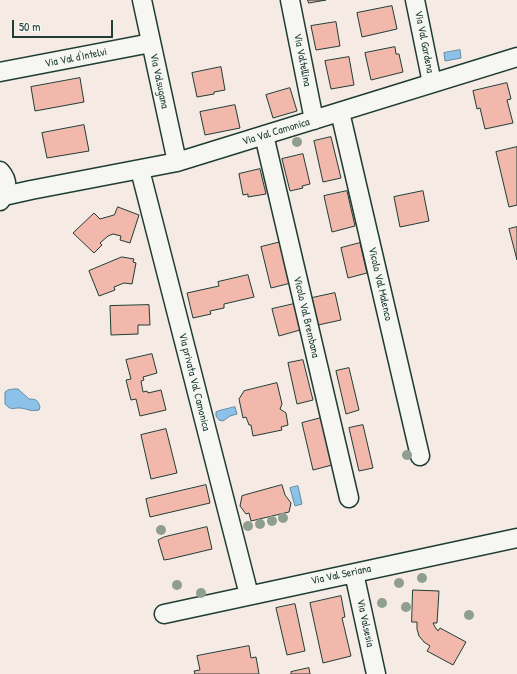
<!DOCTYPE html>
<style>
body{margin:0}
#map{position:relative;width:517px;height:674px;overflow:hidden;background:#f5eae4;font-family:"Patrick Hand",sans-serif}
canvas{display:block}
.scale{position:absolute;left:12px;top:20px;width:101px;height:18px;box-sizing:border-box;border:2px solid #1f3d34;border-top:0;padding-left:5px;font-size:12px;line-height:14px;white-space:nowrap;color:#1f3d34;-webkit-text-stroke:3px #f6f6f2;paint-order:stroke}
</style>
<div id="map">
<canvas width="517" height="674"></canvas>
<div class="scale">50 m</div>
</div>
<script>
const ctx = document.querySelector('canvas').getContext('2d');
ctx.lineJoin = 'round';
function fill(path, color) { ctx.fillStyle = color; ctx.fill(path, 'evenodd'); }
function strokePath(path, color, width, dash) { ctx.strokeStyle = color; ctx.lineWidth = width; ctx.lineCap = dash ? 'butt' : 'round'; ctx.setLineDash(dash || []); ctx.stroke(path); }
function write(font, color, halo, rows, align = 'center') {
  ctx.font = font + ' "Patrick Hand",sans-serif'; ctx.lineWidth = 3; ctx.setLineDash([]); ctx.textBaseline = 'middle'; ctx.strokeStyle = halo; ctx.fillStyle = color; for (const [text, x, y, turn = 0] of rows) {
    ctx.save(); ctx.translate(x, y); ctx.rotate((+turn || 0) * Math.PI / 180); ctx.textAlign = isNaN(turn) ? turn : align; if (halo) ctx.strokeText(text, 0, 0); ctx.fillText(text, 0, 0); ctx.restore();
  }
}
const water = new Path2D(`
 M460 50 461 58 445 61 444 53Z
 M14 389H18L29 399C36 399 38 400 40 407L39 410C29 412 27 408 19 408 11 408 12 411 5 404V392L8 390Z
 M235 407 237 414 230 416 223 421 219 420 216 416V412L218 411Z
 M298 486 302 504 295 506 290 488Z`);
fill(water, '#8cc1e9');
strokePath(water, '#608ca1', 1);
const building = new Path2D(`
 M308 0H326L309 3Z
 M392 6 397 29 362 37 357 13Z
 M336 22 340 46 316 50 311 26Z
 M395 47 396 54H399L403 72 371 80 365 53Z
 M349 57 354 85 331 89 325 61Z
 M221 67 225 90 214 92V94L197 97 192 73Z
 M80 78 84 102 35 111 31 87Z
 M507 83 511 99 507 100 513 123 485 129 480 108 477 109 473 91Z
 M290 88 297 111 273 118 266 95Z
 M235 105 240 128 205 135 200 112Z
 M84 125 89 151 47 158 42 133Z
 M331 137 341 178 323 182 314 141Z
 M517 147V205L509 207 496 152Z
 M303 154 310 184 302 186 303 188 290 191 282 159Z
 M260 169 266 194 248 197V194L243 195 239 174Z
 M347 191 355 226 332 232 324 196Z
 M423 191 429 221 400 227 394 197Z
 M118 207 139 215 130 243 120 240 121 236 113 234 108 236 100 243 102 245 94 253 73 233 94 213 100 219 114 215Z
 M517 227V260L509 229Z
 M281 242 291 283 271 288 261 247Z
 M360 243 367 273 348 278 341 248Z
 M122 257 134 259 133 262 136 263 132 284 124 283 114 287 115 290 99 296 89 271Z
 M248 275 254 297 224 304V308L210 311 211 314 193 318 187 293 219 286 218 282Z
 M335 293 341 320 318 325 312 298Z
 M294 304 300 330 279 336 272 309Z
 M149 305 150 325H138V334L111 335 110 306Z
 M152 354 157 373 143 377 144 380 141 381 143 392 147 391 148 393 161 390 166 410 140 416 136 399 131 400 126 380 131 379 126 360Z
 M303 360 313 400 297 404 288 363Z
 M349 368 359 410 346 414 336 371Z
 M277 383 282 404 280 409 286 413 288 425 281 427 282 430 253 436 251 425H249L246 417 243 418 239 399 244 391Z
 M321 418 332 465 313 470 302 423Z
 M363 425 373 468 359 471 349 428Z
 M166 429 177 473 151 479 141 435Z
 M206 485 210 503 150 517 146 499Z
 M282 485 285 495 291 503 289 512 251 521 249 513 246 514 240 506 242 496Z
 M207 527 212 549 170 559 164 560 158 540 164 537Z
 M413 590 439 591 437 623H433L435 627 438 631 440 628 466 642 453 665 427 651 430 646 424 642 419 636 417 629V622H412Z
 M341 596 345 617 342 618 351 656 323 663 310 603Z
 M295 604 305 651 287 655 276 608Z
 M249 646 251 658 256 657 259 674H195L194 671 200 670 197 656Z
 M309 668 310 674H291V672Z`);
fill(building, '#f2b8ac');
strokePath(building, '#1f3d34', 1);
const minor = new Path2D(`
 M142 0 177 162
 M290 0 314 120
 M415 0 432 83
 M0 72 151 43
 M340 112 420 456
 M264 135 349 498
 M140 170 249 595
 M0 171C9 181 8 192 0 201
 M4 196 31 190 177 162 517 57
 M354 573 376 674
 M164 614 517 538`);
strokePath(minor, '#1f3d34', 21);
strokePath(minor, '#f6f6f2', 18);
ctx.fillStyle = '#909e90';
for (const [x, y] of [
 [297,142],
 [407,455],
 [283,518],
 [272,521],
 [260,524],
 [248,526],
 [161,530],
 [422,578],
 [399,583],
 [177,585],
 [201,593],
 [382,603],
 [406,607],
 [469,615]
]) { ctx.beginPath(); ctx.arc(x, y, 5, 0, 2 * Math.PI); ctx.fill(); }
write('11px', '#1f3d34', '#f6f6f2', [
 ["Via Val Gardena",424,42,79],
 ["Via Val d'Intelvi",76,58,-11],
 ["Via Valtellina",302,60,79],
 ["Via Valsugana",159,81,78],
 ["Via Val Camonica",276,132,-17],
 ["Vicolo Val Malenco",380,284,77],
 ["Vicolo Val Brembana",306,317,77],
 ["Via privata Val Camonica",194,382,76],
 ["Via Val Seriana",341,575,-12],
 ["Via Valsesia",365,623,78]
]);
</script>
